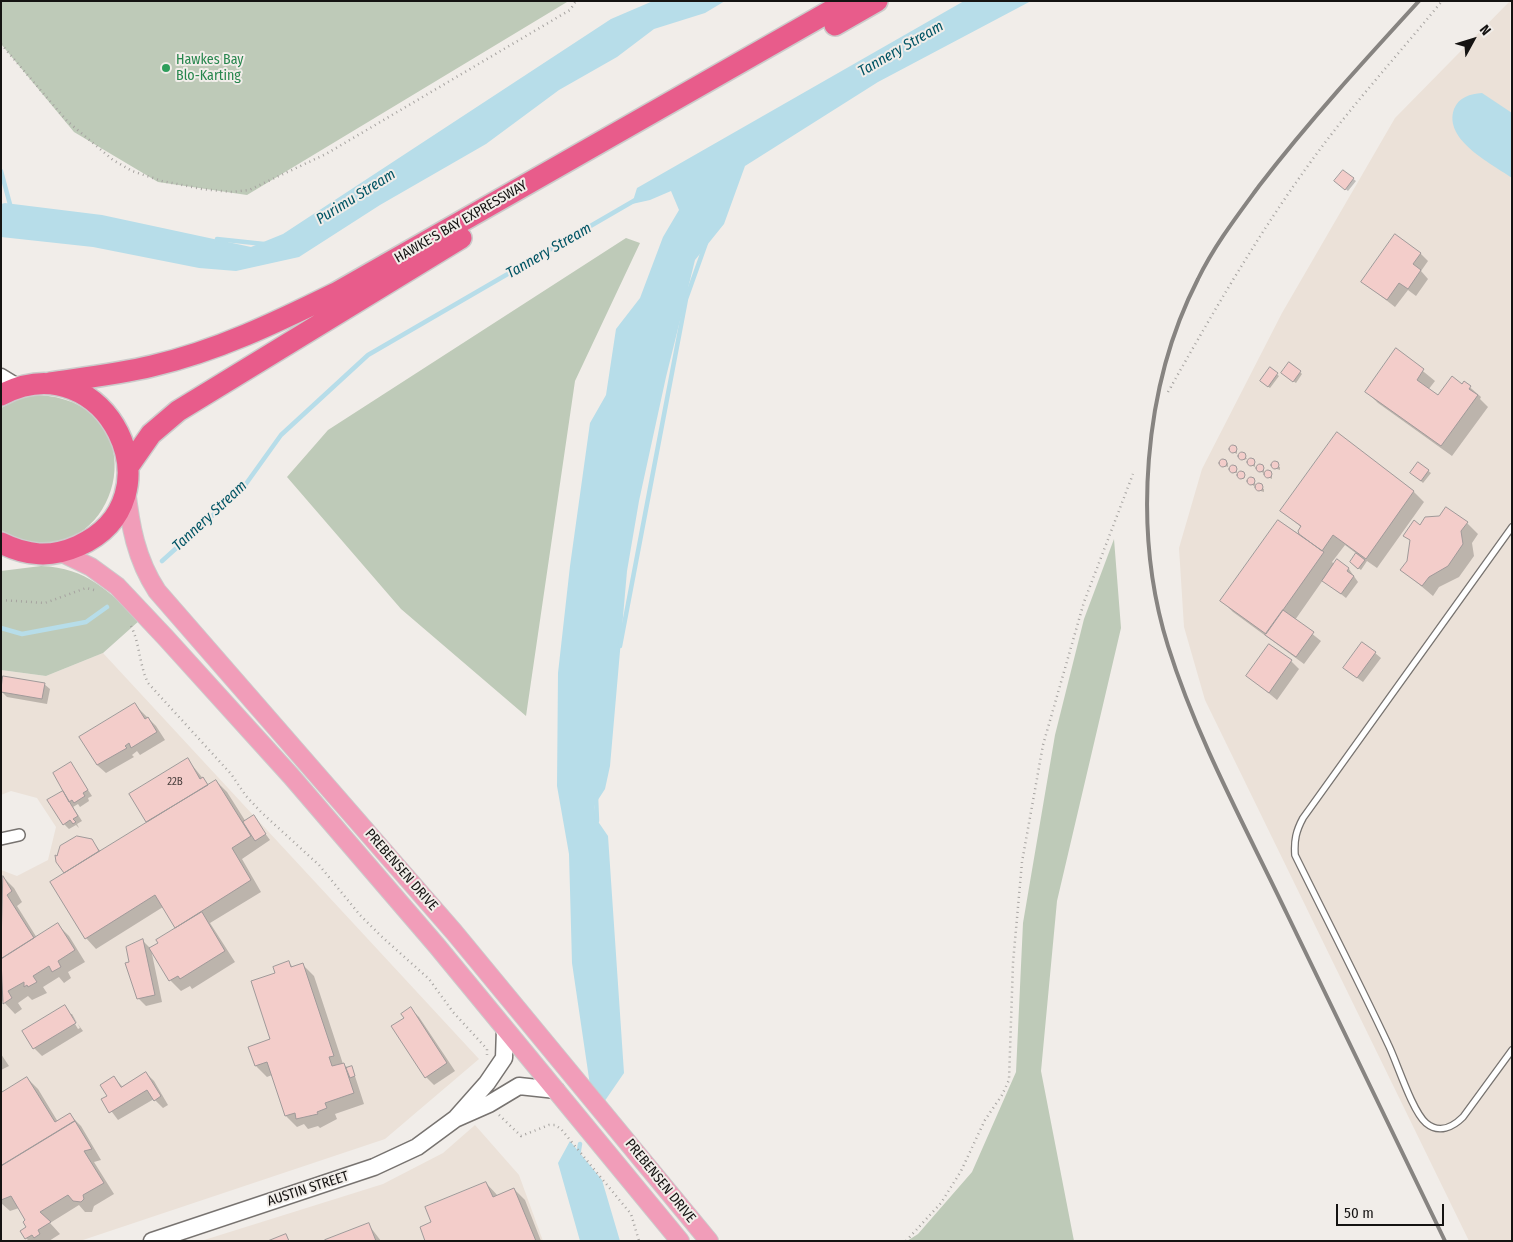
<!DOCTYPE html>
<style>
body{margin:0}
#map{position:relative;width:1513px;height:1242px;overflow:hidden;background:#f1ede9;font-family:"Fira Sans Condensed",sans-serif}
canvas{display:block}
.frame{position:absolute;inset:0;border:2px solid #151312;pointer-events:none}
.north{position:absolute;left:1448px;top:15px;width:50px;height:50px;-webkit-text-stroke:4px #f1ede9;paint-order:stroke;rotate:51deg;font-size:14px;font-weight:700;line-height:20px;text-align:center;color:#151312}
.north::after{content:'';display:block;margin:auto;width:18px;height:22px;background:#151312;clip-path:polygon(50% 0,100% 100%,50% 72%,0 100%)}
.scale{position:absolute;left:1336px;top:1204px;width:108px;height:22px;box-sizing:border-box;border:2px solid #151312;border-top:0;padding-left:6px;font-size:15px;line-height:18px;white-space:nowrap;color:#151312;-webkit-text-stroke:4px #f1ede9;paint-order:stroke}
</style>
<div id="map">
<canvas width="1513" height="1242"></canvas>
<div class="frame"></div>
<div class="north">N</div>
<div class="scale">50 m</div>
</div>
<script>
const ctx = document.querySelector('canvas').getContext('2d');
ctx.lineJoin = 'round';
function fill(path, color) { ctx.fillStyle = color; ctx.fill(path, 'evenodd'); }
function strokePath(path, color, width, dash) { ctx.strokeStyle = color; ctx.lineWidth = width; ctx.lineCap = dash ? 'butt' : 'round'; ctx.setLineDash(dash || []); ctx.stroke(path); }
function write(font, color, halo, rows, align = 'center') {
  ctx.font = font + ' "Fira Sans Condensed",sans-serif'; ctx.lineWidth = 4; ctx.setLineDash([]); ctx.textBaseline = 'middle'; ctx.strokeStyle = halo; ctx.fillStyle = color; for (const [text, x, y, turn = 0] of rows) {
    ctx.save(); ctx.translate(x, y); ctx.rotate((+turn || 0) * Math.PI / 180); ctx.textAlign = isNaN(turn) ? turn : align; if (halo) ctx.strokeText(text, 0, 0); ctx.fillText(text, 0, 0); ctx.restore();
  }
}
fill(new Path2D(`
 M1510 1 1512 1241H1469L1205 700 1184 627 1179 548 1202 469 1282 313 1395 118Z
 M103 653 479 1059 385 1139 80 1241H1V870L17 876 48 860 56 827 37 798 11 791 1 795V670L46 676Z
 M475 1125 519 1175 543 1241H201L383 1184 443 1153Z`), '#ebe1d8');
fill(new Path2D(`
 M1 1H566L567 2 247 195 158 182 74 132 1 44Z
 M626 238 640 243 575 381 526 716 401 609 287 477 328 430Z
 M36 395C172 400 113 594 1 530V408L19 399Z
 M1114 539 1121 628 1057 901 1041 1071 1074 1241H907L918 1234 972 1172 1016 1072 1023 923 1055 735 1084 619Z
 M41 566C88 568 107 591 140 620L103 653 46 676 1 670V571Z`), '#becab8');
fill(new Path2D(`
 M653 1H725L705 13 654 29 617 57 559 90 486 144 380 205 299 257 236 271 199 268 93 247 1 237V204L5 203 102 215 251 247 283 234 611 19Z
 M964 1H1031L878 82 745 166 724 224 695 260 666 377 639 501 627 571 610 766 605 789 594 806 597 820 608 836 624 1073 602 1105 591 1092 572 963 569 854 557 786 558 673 570 566 590 423 606 395 616 329 640 298 663 237 679 210 671 191 650 200 632 204 637 188Z
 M1482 93 1512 113V178C1491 163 1443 140 1454 109 1459 97 1470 94 1482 93Z
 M570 1141 602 1180 620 1241H580L558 1163Z`), '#b7dde9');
fill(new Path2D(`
 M1343 171 1356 181 1348 191 1338 183Z
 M1420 253 1428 261 1421 271 1428 279 1416 296 1408 290 1395 307 1363 282Z
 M1397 350 1435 381 1428 390 1438 397 1464 382 1481 397 1480 399 1488 407 1452 456 1378 403 1367 392Z
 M1270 369 1279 376 1270 388 1263 383Z
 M1300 372 1302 374 1296 383 1284 375Z
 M1232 447 1237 450V454L1231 451Z
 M1241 454H1244L1247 459 1243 460Z
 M1250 460 1255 462V467L1249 464Z
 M1222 461 1228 463V467L1222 465Z
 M1274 464 1280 467V470L1274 468Z
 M1419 464 1431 473 1423 483 1414 475Z
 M1231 467 1237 469V473L1231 471Z
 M1258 467 1264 469V473L1258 471Z
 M1266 472 1272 475V479L1266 476Z
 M1239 476a3 3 0 1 1 6 0a3 3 0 1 1-6 0Z
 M1253 479 1256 485 1254 486 1249 483V480Z
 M1258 486 1264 489V492L1257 490Z
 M1414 492 1424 502 1377 568 1367 561 1361 570 1353 564 1357 554 1345 545 1332 562 1335 565 1338 561 1349 569 1358 582 1346 598 1323 580 1295 620 1321 641 1304 664 1233 612 1222 601 1279 521 1302 536V528L1282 511Z
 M1467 523 1478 534 1472 543 1474 556 1459 577 1439 587 1433 596 1402 570 1408 562 1411 541 1405 536 1421 527Z
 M1375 653 1381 658 1363 682 1350 673Z
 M1291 661 1299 669 1277 700 1248 676Z
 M44 684 50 689 47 704 7 697 2 692Z
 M134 704 156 726 165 740 140 755 137 751 132 755 134 757 106 773 97 765Z
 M188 760 209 786 216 781 227 792 246 822 253 817 270 840 242 859 261 892 210 923 235 962 192 989 190 986 181 991 170 980 151 949 162 1002 146 1006 138 998 127 964 130 963 143 941 151 949 177 929 163 907 96 949 86 938 65 874 56 858 61 847 91 840 101 852 148 823 131 795Z
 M71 764 92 796 88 798 89 801 80 807 78 804 73 807 82 821 77 824 79 828 76 825 69 829 64 824 66 791Z
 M3 877 14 888 22 902 17 906 37 938 58 925 69 936 85 962 68 972 71 978 64 983 59 977 43 987 47 993 32 1000 28 996 18 1003 22 1009 15 1014 1 999Z
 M289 963 294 968 303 965 314 976 343 1064 348 1068 353 1070 364 1104 335 1114 337 1119 320 1128 318 1126 308 1129 304 1124 297 1127 286 1116 272 1075 267 1077 256 1066 272 1040 276 974Z
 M65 1007 83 1031 42 1056 34 1048ZM69 1014H72L80 1028 78 1029Z
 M411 1009 419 1017 455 1071 434 1085 426 1077 405 1018Z
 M1 1054 9 1066 1 1070Z
 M146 1073 154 1081 168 1105 163 1108 154 1099 118 1120 103 1100 109 1096 114 1078 123 1087Z
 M27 1078 38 1089 58 1122 70 1115 81 1126 101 1160 94 1162 114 1194 94 1206 92 1212H85L79 1205 50 1223 60 1234 49 1241H29L26 1238 27 1221 19 1208 10 1211 1 1203V1094Z
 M486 1183 498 1196 514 1189 525 1200 541 1241H427L433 1223Z
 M368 1224 381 1241H327Z`), '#0003');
strokePath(new Path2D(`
 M1 171 11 208
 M217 239 264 244
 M162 561 243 488 281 435 368 355 637 199
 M1 628 22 634 86 622 107 607
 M620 646 686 299 706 243
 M596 797 597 821
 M578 1156 580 1144`), '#b7dde9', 4.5);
const building = new Path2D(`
 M1343 170 1354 178 1345 190 1334 181Z
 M1395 234 1421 253 1413 264 1421 270 1408 289 1399 283 1387 300 1361 282Z
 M1396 348 1424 369 1417 380 1438 395 1452 376 1462 384 1464 381 1471 386 1469 389 1478 395 1441 446 1365 392Z
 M1289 362 1301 371 1293 382 1281 373Z
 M1270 367 1278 373 1268 387 1260 381Z
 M1337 432 1414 491 1366 559 1333 535 1322 551 1299 534 1298 531 1301 526 1280 511Z
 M1229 449a4 4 0 1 1 8 0a4 4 0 1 1-8 0Z
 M1238 456a4 4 0 1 1 8 0a4 4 0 1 1-8 0Z
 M1247 462a4 4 0 1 1 8 0a4 4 0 1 1-8 0Z
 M1219 463a4 4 0 1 1 8 0a4 4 0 1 1-8 0Z
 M1271 465a4 4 0 1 1 8 0a4 4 0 1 1-8 0Z
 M1418 462 1429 470 1421 481 1410 473Z
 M1256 468a4 4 0 1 1 8 0a4 4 0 1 1-8 0Z
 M1229 469a4 4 0 1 1 8 0a4 4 0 1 1-8 0Z
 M1264 474a4 4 0 1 1 8 0a4 4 0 1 1-8 0Z
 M1237 475a4 4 0 1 1 8 0a4 4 0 1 1-8 0Z
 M1247 481a4 4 0 1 1 8 0a4 4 0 1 1-8 0Z
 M1255 487a4 4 0 1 1 8 0a4 4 0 1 1-8 0Z
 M1446 507 1468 522 1461 531 1463 544 1448 566 1429 577 1422 586 1400 570 1407 561 1410 540 1403 536 1414 520 1420 525 1425 517 1439 516Z
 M1278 520 1324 552 1266 634 1220 601Z
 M1356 553 1365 560 1358 569 1350 562Z
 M1337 559 1349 568 1347 571 1354 576 1341 594 1322 581Z
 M1283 610 1314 632 1296 657 1265 635Z
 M1362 642 1376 652 1357 678 1343 668Z
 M1269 644 1292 660 1269 693 1246 676Z
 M3 676 45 683 42 699 1 692Z
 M135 703 145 719 148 717 157 732 131 748 129 743 125 746 127 748 97 765 79 737Z
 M188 758 200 779 203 777 208 785 146 822 129 794Z
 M71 762 88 790 83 793 85 796 74 803 72 800 69 802 53 773Z
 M216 780 251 836 232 848 251 880 175 928 155 895 85 939 50 882Z
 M63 791 78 816 73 819 76 822 73 824 70 820 63 825 47 800Z
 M254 815 266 834 255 841 243 822Z
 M77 836 92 839 99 851 64 873 56 862 55 855 57 856 60 846Z
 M3 876 12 891 7 895 34 938 1 959Z
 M202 912 225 951 180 979 178 976 169 981 149 948 158 943 156 940Z
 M58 923 75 950 58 961 61 967 52 972 49 966 33 976 37 982 28 987 27 985 24 987V982L8 991 12 998 3 1004 1 959Z
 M143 939 155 995 137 999 125 963 129 962 126 947Z
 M289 961 291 967 303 963 334 1056 329 1057 332 1066 344 1063 354 1093 325 1103 327 1108 317 1112 318 1114 296 1119 295 1113 285 1116 267 1062 255 1066 248 1047 270 1039 251 981 275 973 273 967Z
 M65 1005 76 1023 33 1049 22 1031Z
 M411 1007 447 1063 425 1078 391 1026 404 1018 401 1014Z
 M352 1066 355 1076 350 1078 346 1068Z
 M146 1072 161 1096 154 1101 147 1090 109 1113 101 1099 107 1096 100 1085 114 1076 121 1087Z
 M27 1077 55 1122 70 1113 75 1121 1 1166V1093Z
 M75 1121 92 1149 84 1151 104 1183 83 1195 84 1199 81 1202 73 1201 68 1195 40 1212 51 1222 38 1230 40 1234 34 1238 32 1235 25 1239 20 1231 26 1227 23 1222 25 1220 11 1196 1 1200V1166Z
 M486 1182 493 1197 514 1188 536 1241H425L420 1227 431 1222 425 1207Z
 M369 1223 376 1241H326L325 1240Z
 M286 1234 289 1241H268Z`);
fill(building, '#f3cdca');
strokePath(building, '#a09a9a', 1);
const lane = new Path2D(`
 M1512 527 1303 818C1296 831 1294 840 1295 855 1326 918 1358 980 1388 1044 1397 1062 1412 1111 1426 1123 1439 1134 1453 1127 1463 1117L1512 1050`);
const street = new Path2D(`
 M1 839 19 835`);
const secondary = new Path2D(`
 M1 377 19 388
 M456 1118 487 1083 504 1058 505 1029
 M152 1241 374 1167 417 1147 455 1119 489 1104 519 1086 556 1090`);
const primary = new Path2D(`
 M126 488C130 525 136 559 157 591L454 932 709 1241
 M62 553 91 567 117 586 166 638 291 776 437 946 680 1241`);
const highway = new Path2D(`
 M835 25 877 1
 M50 383C84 378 119 374 152 366 217 351 277 322 336 293L848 1
 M1 395C106 340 183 500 78 546 51 558 27 556 1 543
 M128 467 151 434 178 411 461 238`);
strokePath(lane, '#777370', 8);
strokePath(street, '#777370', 14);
strokePath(secondary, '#777370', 19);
strokePath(primary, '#cccbcb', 20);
strokePath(highway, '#cccbcb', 24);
strokePath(new Path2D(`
 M1 44 67 121 113 160 132 171 162 181 202 189 232 192 249 190 326 154 570 10 576 1
 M1168 392C1216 307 1265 222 1324 144 1361 95 1403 49 1442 1
 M1 600 45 603 86 588 94 590
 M131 626C140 644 139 664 148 683L231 774 246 796 262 813 319 865 360 915 381 936 429 979 453 1012 487 1049V1055
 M499 1115 521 1136 549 1125H555L561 1129 631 1214 639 1241
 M906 1241 941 1203 961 1171 985 1120 1002 1095 1009 1080 1013 963 1022 862 1043 745 1084 602 1133 474`), '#a6a3a0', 2.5, [1, 4]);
strokePath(lane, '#fff', 5.5);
strokePath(street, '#fff', 11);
strokePath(secondary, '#fff', 16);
strokePath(primary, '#f19db9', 18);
strokePath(highway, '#e85c8b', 21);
strokePath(new Path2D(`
 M1419 1C1364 61 1309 121 1259 186 1237 216 1214 246 1198 279 1143 386 1132 531 1168 646 1197 739 1245 826 1287 914 1340 1023 1393 1132 1445 1241`), '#878481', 4);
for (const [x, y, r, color] of [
 [166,68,5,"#2e9e5b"]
]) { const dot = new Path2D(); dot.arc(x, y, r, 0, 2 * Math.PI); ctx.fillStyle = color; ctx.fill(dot); strokePath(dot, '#f1ede9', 2); }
write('11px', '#4c4240', null, [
 ["22B",175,782]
]);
write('14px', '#27864d', '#f1ede9', [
 ["Hawkes Bay",176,60],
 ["Blo-Karting",176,76]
], 'left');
write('14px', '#151312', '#f1ede9', [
 ["HAWKE'S BAY EXPRESSWAY",461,222,-30],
 ["PREBENSEN DRIVE",401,870,49],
 ["PREBENSEN DRIVE",660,1181,51],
 ["AUSTIN STREET",308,1189,-18]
]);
write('italic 15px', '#005464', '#f1ede9', [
 ["Tannery Stream",901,49,-30],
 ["Purimu Stream",356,197,-32],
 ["Tannery Stream",549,251,-30],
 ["Tannery Stream",210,516,-43]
]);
</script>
